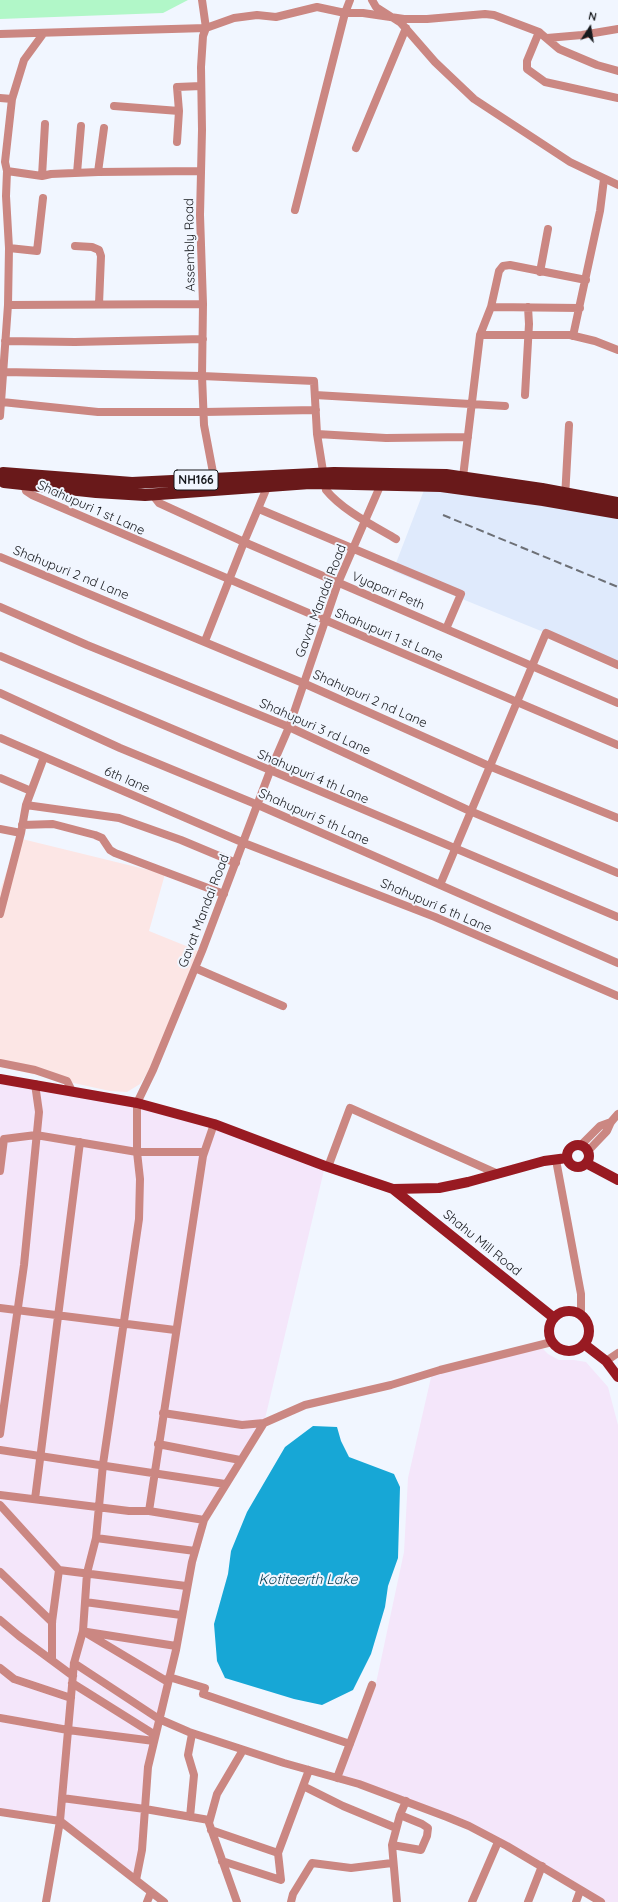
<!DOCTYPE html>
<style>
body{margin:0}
#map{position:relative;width:618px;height:1902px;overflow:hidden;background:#f1f6ff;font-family:Quicksand,sans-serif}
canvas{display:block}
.north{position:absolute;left:570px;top:8px;width:40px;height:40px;-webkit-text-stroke:3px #f1f6ff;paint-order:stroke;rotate:12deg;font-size:11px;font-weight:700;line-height:16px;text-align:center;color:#17191d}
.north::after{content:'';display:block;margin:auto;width:14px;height:18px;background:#17191d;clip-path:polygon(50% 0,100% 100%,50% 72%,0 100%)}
</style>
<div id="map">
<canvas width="618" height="1902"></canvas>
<div class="north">N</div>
</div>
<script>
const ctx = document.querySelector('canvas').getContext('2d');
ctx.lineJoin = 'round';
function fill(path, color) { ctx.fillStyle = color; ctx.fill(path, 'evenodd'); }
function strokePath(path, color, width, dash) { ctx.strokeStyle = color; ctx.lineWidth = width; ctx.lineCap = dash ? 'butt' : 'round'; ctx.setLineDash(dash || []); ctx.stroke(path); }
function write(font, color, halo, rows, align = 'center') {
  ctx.font = font + ' Quicksand,sans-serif'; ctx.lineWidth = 4; ctx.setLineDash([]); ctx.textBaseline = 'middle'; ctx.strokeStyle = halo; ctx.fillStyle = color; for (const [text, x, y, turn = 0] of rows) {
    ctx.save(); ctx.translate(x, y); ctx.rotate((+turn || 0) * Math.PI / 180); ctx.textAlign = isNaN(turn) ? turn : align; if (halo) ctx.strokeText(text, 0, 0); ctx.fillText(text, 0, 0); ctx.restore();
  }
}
fill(new Path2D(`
 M426 485 618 513V665L546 633 393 571Z`), '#dfeafc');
fill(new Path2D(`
 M0 1079 139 1103 325 1166 264 1423 204 1520 148 1767 136 1880 60 1821 0 1812Z
 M540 1346 548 1354 559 1360H574L586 1362 608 1387 618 1425V1902H605L571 1885 469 1826 340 1779 375 1688 404 1552 408 1478 432 1373Z`), '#f4e6fa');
fill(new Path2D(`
 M18 838 165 874 149 931 201 952 150 1069 140 1084 127 1092 110 1091 0 1067V891Z`), '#fce6e5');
fill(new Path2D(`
 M0 0H188L163 13 0 19Z`), '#b1f7c8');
fill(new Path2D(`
 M313 1426 337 1427 341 1441 349 1457 394 1474 400 1487 398 1558 388 1586 385 1607 371 1654 353 1690 322 1705 294 1699 225 1678 217 1661 214 1624 228 1574 231 1551 247 1512 285 1447Z`), '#17a7d6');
strokePath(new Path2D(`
 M202 0 206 28 203 36 201 67 202 130 200 215 203 304 202 376 204 425 215 483
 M372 0 376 7 401 23 435 62 474 99 570 162 618 185
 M539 32 527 61V69L545 82 618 98
 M0 34 206 28 234 18 257 15 276 17 317 7 345 13H363L404 19H427L485 14 494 15 539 32 559 49 597 65 618 71
 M43 34 24 60 12 99 5 162 7 171 42 176 51 174 98 172 201 171
 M547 38 582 35 618 29
 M0 98 12 99
 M114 106 179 111
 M177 142 179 111 177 87 201 86
 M356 148 406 28
 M7 171 6 196 9 248
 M98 172 104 128
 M77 173 81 126
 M42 176 45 124
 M295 210 345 13 350 0
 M75 246 92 247 99 250 101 256 99 304
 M540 272 548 229
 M8 305 9 248 37 251 43 198
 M491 307 580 308
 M480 335H570L595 341 618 350
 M573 336 600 211 604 179
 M5 341 75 342 203 339
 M4 372 202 376 314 381 317 434 326 490C342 510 374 526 396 539
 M315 395 505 406
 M525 395 529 324 528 307
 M2 402 98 412H204L316 410
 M0 416 8 305 203 304
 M317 434 386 438 468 437
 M463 477 480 335 491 307 499 271 503 266 510 265 586 280
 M24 484 26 491 32 495 618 745
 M152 494 159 503 244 542 618 703
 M565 498 569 425
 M259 509 461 594 446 629
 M0 557 303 683 489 766 618 818
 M0 607 87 645 289 727 470 811 618 873
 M205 641 244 542 268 485
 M0 656 618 917
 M0 693 120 748 258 805 618 963
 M0 738 244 843 435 917 618 996
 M0 778 31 791
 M26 805 119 818 181 840 236 863
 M22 825 53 824 95 835 102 838 110 850 115 853 224 894
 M0 829 21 833 26 805 44 757
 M440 885 546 633 618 665
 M0 914 21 833
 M195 968 283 1006
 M0 1063 35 1070 67 1081 72 1091
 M580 1146 600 1126 611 1122
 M587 1152 607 1131 611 1122 618 1114
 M556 1160 581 1294V1314
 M328 1167 350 1108 498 1174
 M0 1171 4 1139 36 1135 137 1152H204
 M0 1308 175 1330
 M606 1361 618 1353
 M163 1413 242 1425 264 1423
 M0 1434 24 1265 39 1112 35 1084
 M158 1444 240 1460
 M0 1450 225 1484
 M0 1495 129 1511H149L204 1520 264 1423 305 1405 391 1385 440 1370 552 1342
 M35 1499 80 1142
 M0 1505 59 1570 186 1586
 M149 1511 203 1156 214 1124
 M96 1538 195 1551
 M0 1572 52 1622
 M85 1602 181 1615
 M0 1620 19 1636 73 1676
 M83 1631 168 1682
 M87 1632 176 1646
 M52 1660V1622L59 1570
 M74 1663 159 1719 189 1732 284 1763 359 1784 447 1817 469 1826 507 1846 601 1902
 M0 1668 14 1679 71 1698
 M169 1677 205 1688 203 1694 350 1744
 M72 1683 155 1735
 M0 1718 68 1730 154 1741
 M337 1778 372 1685
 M303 1786 343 1806 396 1828
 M62 1798 145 1809 209 1820
 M0 1812 60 1821 46 1902
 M190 1817 194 1775 188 1755 192 1734
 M211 1830 278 1853 309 1770
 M392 1845 421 1850 427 1836 428 1828 422 1824 400 1815
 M222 1861 281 1880 278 1853
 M136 1880 142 1850 148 1767 176 1650 192 1562 204 1520
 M147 1902 151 1892
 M164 1902 60 1821 74 1663 83 1631 87 1573 96 1538 103 1464 139 1219 140 1179 137 1152V1103L153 1070 202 951 270 771 289 727 338 583 381 484
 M237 1902 209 1823 217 1794 243 1750
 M291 1902 293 1894 312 1863 351 1868 392 1863
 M397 1902 392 1845 400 1815 406 1801
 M472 1902 498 1842
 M528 1902 542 1866
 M576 1902 580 1891`), '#cb8782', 8);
strokePath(new Path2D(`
 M0 1079 137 1103 214 1124 325 1166 393 1189 439 1188 468 1182 544 1161 567 1158
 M567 1156a11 11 0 1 1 22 0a11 11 0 1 1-22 0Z
 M586 1163 618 1180
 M393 1189 554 1318
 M549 1331a20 20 0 1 1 40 0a20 20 0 1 1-40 0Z
 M584 1344 606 1361 618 1377`), '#981a22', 10);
strokePath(new Path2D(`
 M3 473 132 483 334 473 446 475 542 489 618 503
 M4 482 96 492 145 495 310 483 441 486 543 500 618 513`), '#69191a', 12);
strokePath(new Path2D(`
 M443 515 618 587`), '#6d7076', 2, [8, 4]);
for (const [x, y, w] of [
 [196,480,44]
]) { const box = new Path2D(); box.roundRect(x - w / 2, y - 10, w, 20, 3); ctx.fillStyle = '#f1f6ff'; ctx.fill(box); strokePath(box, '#17191d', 1); }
write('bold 12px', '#17191d', null, [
 ["NH166",196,480]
]);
write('13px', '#17191d', '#f1f6ff', [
 ["Assembly Road",190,245,-91],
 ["Shahupuri 1 st Lane",91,508,24],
 ["Shahupuri 2 nd Lane",71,573,22],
 ["Vyapari Peth",388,591,23],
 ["Gavat Mandai Road",321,601,-69],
 ["Shahupuri 1 st Lane",389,635,23],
 ["Shahupuri 2 nd Lane",370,699,24],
 ["Shahupuri 3 rd Lane",315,727,24],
 ["Shahupuri 4 th Lane",313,777,23],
 ["6th lane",127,780,23],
 ["Shahupuri 5 th Lane",314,817,24],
 ["Shahupuri 6 th Lane",436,906,23],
 ["Gavat Mandai Road",204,911,-69],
 ["Shahu Mill Road",482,1243,39]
]);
write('italic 14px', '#00394c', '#f1f6ff', [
 ["Kotiteerth Lake",308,1580]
]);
</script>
